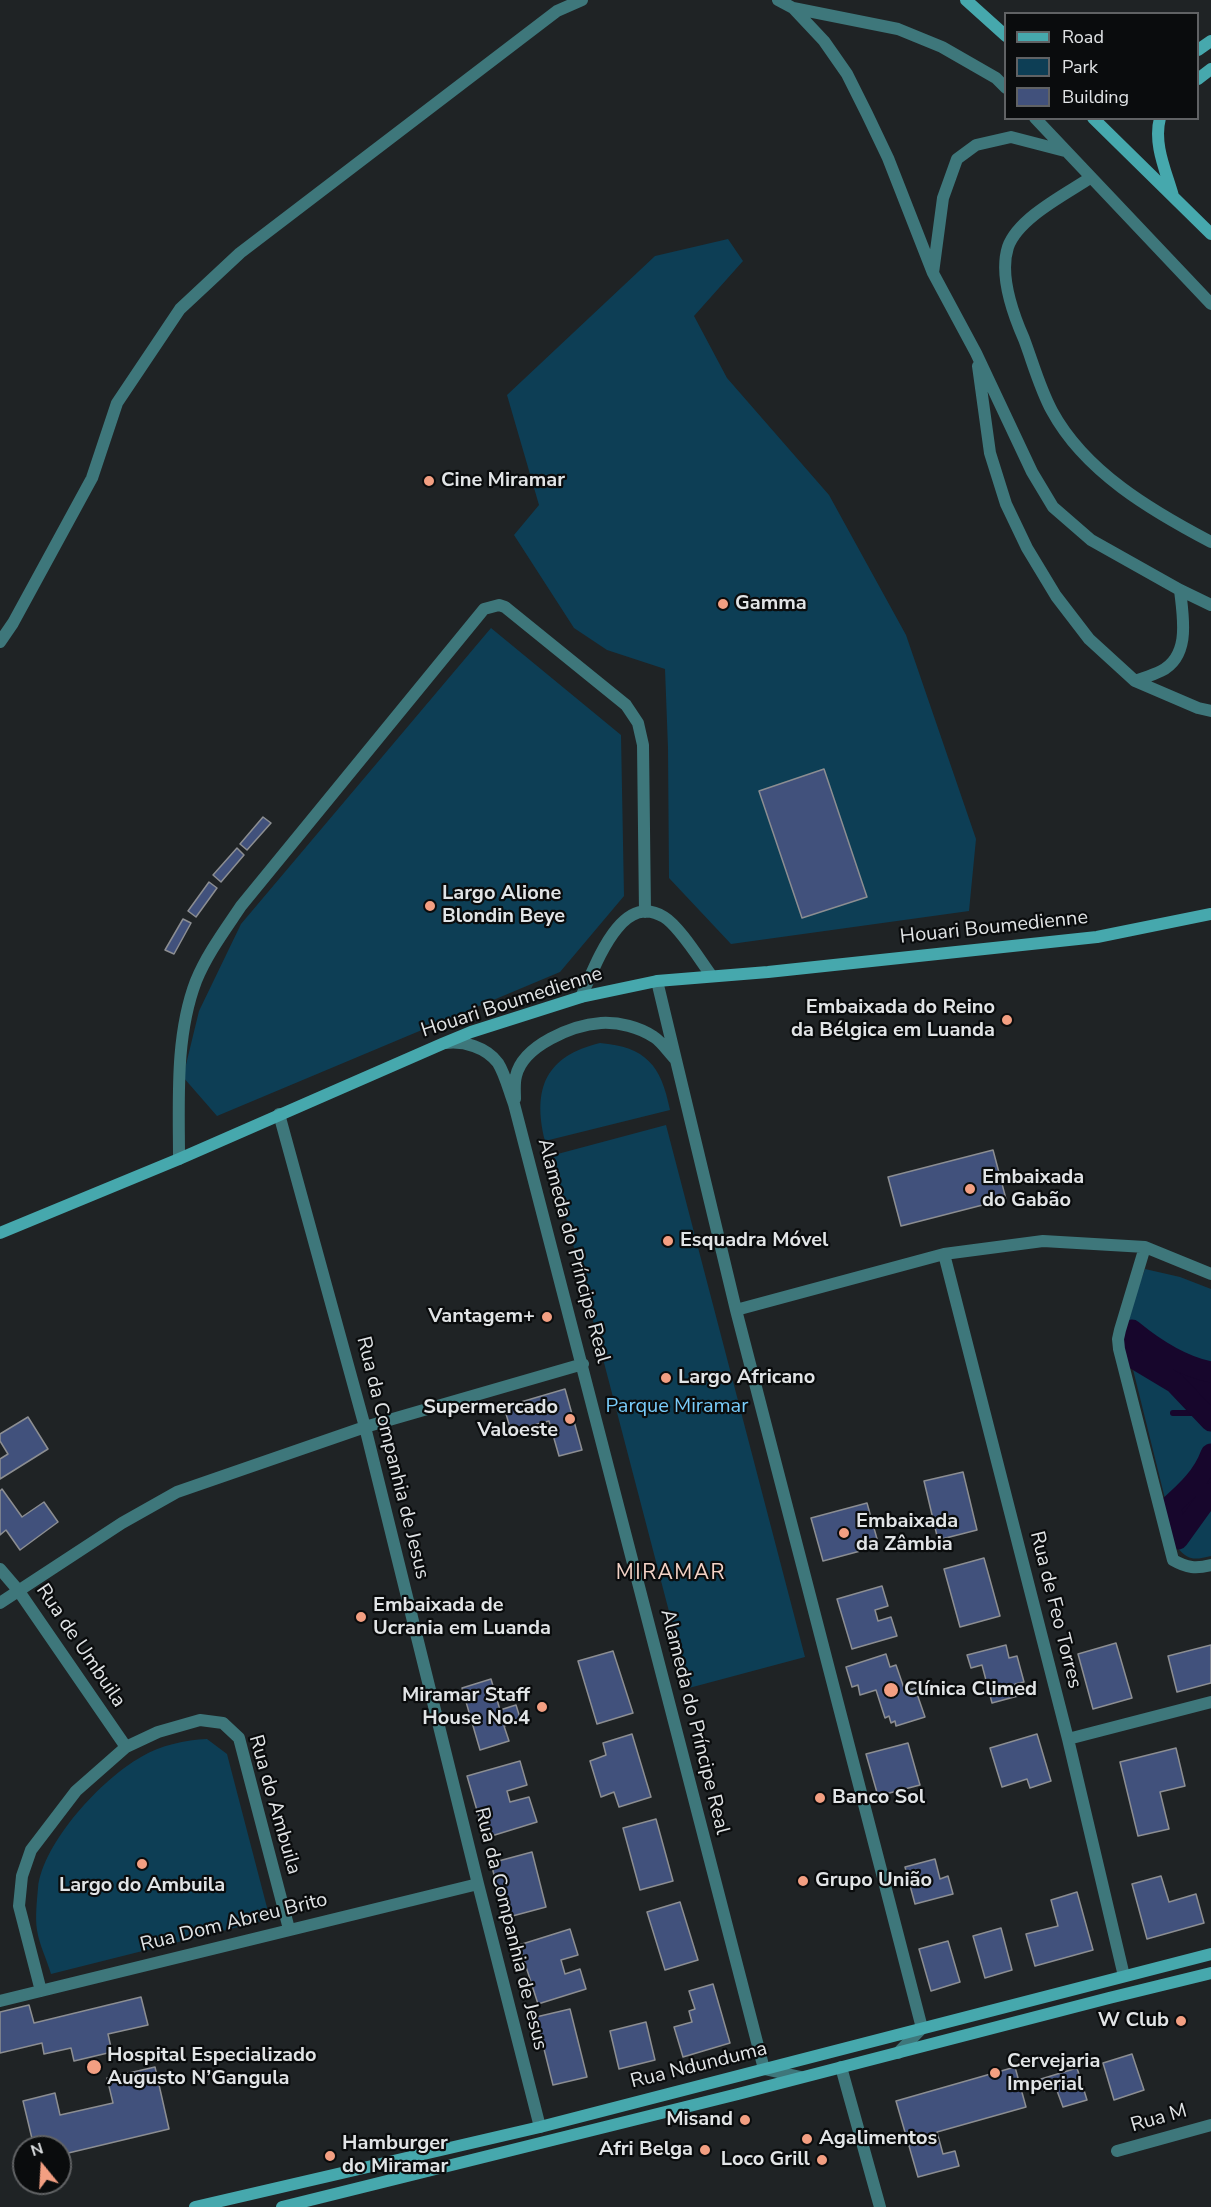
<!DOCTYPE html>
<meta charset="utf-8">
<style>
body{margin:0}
#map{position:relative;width:1211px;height:2207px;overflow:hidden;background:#1f2325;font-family:"Nunito Sans",sans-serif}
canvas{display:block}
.legend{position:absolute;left:1004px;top:12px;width:195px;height:108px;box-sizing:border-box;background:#0a0c0d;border:2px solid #606264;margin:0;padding:8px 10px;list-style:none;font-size:18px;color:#e1e4e6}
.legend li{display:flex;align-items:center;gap:12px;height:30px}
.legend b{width:30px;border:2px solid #606264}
.north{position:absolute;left:12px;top:2135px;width:60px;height:60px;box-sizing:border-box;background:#0a0c0d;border:2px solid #606264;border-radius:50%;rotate:342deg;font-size:16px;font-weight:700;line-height:24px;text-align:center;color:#e1e4e6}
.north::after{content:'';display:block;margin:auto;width:21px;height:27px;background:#f39f82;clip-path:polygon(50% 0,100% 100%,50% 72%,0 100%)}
</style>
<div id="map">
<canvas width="1211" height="2207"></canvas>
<ul class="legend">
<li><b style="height:8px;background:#46a8ad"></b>Road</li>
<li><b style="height:16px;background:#0d3e55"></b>Park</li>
<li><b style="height:16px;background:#41517c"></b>Building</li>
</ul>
<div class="north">N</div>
</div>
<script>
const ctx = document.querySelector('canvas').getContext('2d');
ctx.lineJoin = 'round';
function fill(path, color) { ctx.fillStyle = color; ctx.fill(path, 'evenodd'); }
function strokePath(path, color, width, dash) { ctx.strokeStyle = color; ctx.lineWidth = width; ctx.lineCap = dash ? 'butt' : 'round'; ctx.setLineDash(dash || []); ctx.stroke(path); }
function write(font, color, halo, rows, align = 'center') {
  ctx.font = font + ' "Nunito Sans",sans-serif'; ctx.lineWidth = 4.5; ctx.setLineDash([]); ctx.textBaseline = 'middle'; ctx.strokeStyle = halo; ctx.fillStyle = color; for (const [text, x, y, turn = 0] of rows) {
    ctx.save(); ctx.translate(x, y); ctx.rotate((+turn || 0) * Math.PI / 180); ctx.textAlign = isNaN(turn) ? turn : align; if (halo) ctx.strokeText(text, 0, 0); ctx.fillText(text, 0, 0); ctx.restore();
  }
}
fill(new Path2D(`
 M728 239 743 261 694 316 727 378 829 495 906 635 976 839 969 911 731 944 669 878 668 748 665 669 607 650 574 628 514 535 539 505 507 395 655 256Z
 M491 628 621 735 624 896 560 972 217 1116 183 1077 199 1011 241 924Z
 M600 1043C646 1047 661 1065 670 1110L545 1141C532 1088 546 1056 600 1043Z
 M666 1125 805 1657 689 1688 550 1156Z
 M1145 1269 1180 1277 1211 1289V1556C1195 1560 1188 1561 1177 1547L1123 1329Z
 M207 1739 227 1754 270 1919 51 1974C47 1960 39 1944 37 1930 35 1917 37 1900 38 1888 43 1842 102 1779 141 1757 161 1745 185 1740 207 1739Z`), '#0d3e55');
fill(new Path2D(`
 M1132 1330C1155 1349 1181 1366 1211 1372V1421L1175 1383 1130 1356Z
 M1211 1454V1493L1178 1539 1170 1506C1187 1491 1203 1476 1211 1454Z`), '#17062c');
strokePath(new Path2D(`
 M1173 1413H1211`), '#17062c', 6);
strokePath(new Path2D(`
 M1211 1372C1181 1366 1155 1349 1132 1330L1130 1356 1175 1383 1211 1421
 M1211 1454C1203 1476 1187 1491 1170 1506L1178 1539 1211 1493`), '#17062c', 21);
const building = new Path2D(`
 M824 769 867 897 802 918 759 791Z
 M263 817 271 823 247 850 240 844Z
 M237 848 244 855 221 882 213 875Z
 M209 882 217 888 196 917 188 911Z
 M183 919 191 923 174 954 165 950Z
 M993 1150 1006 1199 901 1226 888 1177Z
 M565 1389 582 1450 559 1456 549 1421 511 1431 504 1407Z
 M28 1417 48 1449 0 1479V1459L8 1454 0 1441V1434Z
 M963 1472 977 1530 938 1540 924 1481Z
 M2 1489 22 1517 44 1502 58 1522 20 1550 6 1530 0 1535V1491Z
 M867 1503 879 1546 823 1561 811 1518Z
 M984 1558 1000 1616 960 1627 944 1569Z
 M882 1586 888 1606 875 1610 878 1621 891 1617 897 1636 852 1649 837 1599Z
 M1116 1643 1132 1698 1093 1709 1078 1654Z
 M1006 1645 1009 1658 1017 1656 1024 1682 1015 1684 1018 1696 992 1703 982 1665 971 1668 967 1655Z
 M1211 1645V1683L1177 1692 1168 1656Z
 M613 1651 633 1713 597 1724 578 1661Z
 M886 1654 890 1667 896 1665 905 1691 915 1688 925 1717 896 1726 895 1721 891 1723 889 1716 885 1718 876 1690 860 1695 858 1685 852 1687 846 1667Z
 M491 1679 500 1710 516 1705 521 1721 504 1726 509 1741 480 1750 462 1688Z
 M632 1734 651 1797 619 1807 614 1792 601 1797 590 1761 606 1755 603 1743Z
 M1037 1734 1051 1781 1030 1788 1027 1779 1002 1787 990 1748Z
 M908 1743 920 1785 878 1796 866 1754Z
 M1176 1748 1185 1786 1160 1792 1169 1829 1138 1836 1120 1762Z
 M520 1761 527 1785 507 1791 510 1802 529 1797 537 1822 485 1838 467 1776Z
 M656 1819 673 1881 640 1890 623 1828Z
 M532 1852 546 1907 505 1918 491 1863Z
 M935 1859 940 1879 948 1876 953 1894 915 1904 905 1867Z
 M1161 1876 1169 1902 1196 1894 1204 1923 1147 1939 1132 1884Z
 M1077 1892 1093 1950 1035 1966 1026 1934 1058 1926 1051 1900Z
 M680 1902 698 1960 665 1970 647 1912Z
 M1001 1928 1012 1970 985 1978 973 1936Z
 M570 1929 578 1955 561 1960 565 1974 580 1969 586 1989 538 2004 519 1945Z
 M948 1941 960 1982 931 1991 919 1949Z
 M713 1984 730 2043 683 2057 674 2027 692 2022 689 2011 695 2009 689 1991Z
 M141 1997 148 2025 108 2034 112 2052 74 2061 71 2048 44 2054 42 2043 0 2053V2012L29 2005 34 2023Z
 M570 2009 587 2077 553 2085 536 2017Z
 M646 2022 655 2060 619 2069 610 2031Z
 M1132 2054 1144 2090 1114 2100 1103 2063Z
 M155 2067 169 2129 60 2155V2147H34L23 2101 55 2093 60 2115 113 2103 107 2078Z
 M1015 2067 1026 2107 937 2132 943 2154 955 2151 959 2166 918 2177 896 2101Z
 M1077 2068 1087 2100 1063 2107 1056 2088 1045 2091 1041 2079Z`);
fill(building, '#41517c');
strokePath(building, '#8c8e92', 1.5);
strokePath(new Path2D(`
 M778 0 793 8 898 29 942 47 996 78 1006 88
 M793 8 824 41 847 74 867 114 888 158 933 273 976 353 1032 472 1053 507 1091 540 1180 590 1211 605
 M1035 118 1211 304
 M1090 178C1066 194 1018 218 1008 247 999 275 1013 314 1024 339 1033 363 1040 389 1052 411 1085 472 1152 511 1211 542
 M933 273 943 198 957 159 976 145 1011 137 1065 151
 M978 366 990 453 1006 504 1027 548 1056 596 1089 639 1135 681 1198 708 1211 711
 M0 642 13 623 92 478 117 403 180 309 240 253 557 11 582 0
 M1135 681C1143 678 1153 675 1161 671 1191 656 1183 617 1180 590
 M657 981 736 1310 922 2028 898 2053
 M581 997C595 968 620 890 664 917 679 926 700 960 711 975
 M446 1043C464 1041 486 1047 498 1063 505 1074 509 1091 514 1104L764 2069 801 2077
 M515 1099C515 1092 514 1083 516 1076 523 1045 573 1025 601 1023 619 1022 639 1027 654 1037 662 1042 669 1053 676 1060
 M279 1114 365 1427 478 1884 540 2127
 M179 1159C179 1100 175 1036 196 981 207 954 225 930 241 906L484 609 499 605 505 607 626 705 638 723 643 745 645 912
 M1145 1247 1120 1330 1118 1339 1119 1349 1173 1560C1187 1568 1196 1569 1211 1565
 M944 1254 1068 1739 1124 1976
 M736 1310 944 1254 1043 1241 1145 1247 1211 1274
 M0 1569 18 1590 126 1747
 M0 1603 122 1523 177 1492 365 1427 583 1364
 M1068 1739 1211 1702
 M41 1991 19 1906 22 1876 31 1850 76 1791 126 1747 158 1732 200 1720 223 1723 239 1738 289 1929
 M0 2001 478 1884
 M841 2067 880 2207
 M1117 2151 1211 2125`), '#3e777b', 12);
strokePath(new Path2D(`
 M966 0 1006 36
 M1198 50 1211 41
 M1198 79 1211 69
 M1093 118 1211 234
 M1160 118C1153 144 1166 171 1173 196
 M0 1233 179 1159 442 1044 471 1032 581 997 657 981 768 972 1097 937 1211 914
 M195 2207 540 2127 1211 1954
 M282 2207 738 2094 1109 1998 1211 1973`), '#46a8ad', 12);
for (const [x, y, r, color] of [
 [429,481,6,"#f39f82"],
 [723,604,6,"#f39f82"],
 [430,906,6,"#f39f82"],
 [1007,1020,6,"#f39f82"],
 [970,1189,6,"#f39f82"],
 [668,1241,6,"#f39f82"],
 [547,1317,6,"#f39f82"],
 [666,1378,6,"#f39f82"],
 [570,1419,6,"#f39f82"],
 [844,1533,6,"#f39f82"],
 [361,1617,6,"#f39f82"],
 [891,1690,8,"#f39f82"],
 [542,1707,6,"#f39f82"],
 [820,1798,6,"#f39f82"],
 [142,1864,6,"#f39f82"],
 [803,1881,6,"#f39f82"],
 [1181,2021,6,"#f39f82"],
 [94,2067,8,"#f39f82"],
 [995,2073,6,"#f39f82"],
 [745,2120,6,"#f39f82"],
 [807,2139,6,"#f39f82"],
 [705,2150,6,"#f39f82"],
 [330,2156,6,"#f39f82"],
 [822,2160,6,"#f39f82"]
]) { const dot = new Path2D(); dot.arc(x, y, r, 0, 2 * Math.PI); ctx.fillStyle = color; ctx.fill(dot); strokePath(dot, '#0a0c0d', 2); }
write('bold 20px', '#e1e4e6', '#0a0c0d', [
 ["Cine Miramar",441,481],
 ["Gamma",735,604],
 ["Largo Alione",442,894],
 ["Blondin Beye",442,917],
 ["Embaixada do Reino",995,1008,"right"],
 ["da Bélgica em Luanda",995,1031,"right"],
 ["Embaixada",982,1178],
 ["do Gabão",982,1201],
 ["Esquadra Móvel",680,1241],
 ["Vantagem+",535,1317,"right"],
 ["Largo Africano",678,1378],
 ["Supermercado",558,1408,"right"],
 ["Valoeste",558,1431,"right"],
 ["Embaixada",856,1522],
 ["da Zâmbia",856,1545],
 ["Embaixada de",373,1606],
 ["Ucrania em Luanda",373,1629],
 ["Clínica Climed",904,1690],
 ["Miramar Staff",530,1696,"right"],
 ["House No.4",530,1719,"right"],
 ["Banco Sol",832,1798],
 ["Grupo União",815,1881],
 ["Largo do Ambuila",142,1886,"center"],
 ["W Club",1169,2021,"right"],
 ["Hospital Especializado",107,2056],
 ["Augusto N’Gangula",107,2079],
 ["Cervejaria",1007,2062],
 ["Imperial",1007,2085],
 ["Misand",733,2120,"right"],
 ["Agalimentos",819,2139],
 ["Hamburger",342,2144],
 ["do Miramar",342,2167],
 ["Afri Belga",693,2150,"right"],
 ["Loco Grill",810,2160,"right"]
], 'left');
write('20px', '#e1e4e6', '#0a0c0d', [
 ["Houari Boumedienne",994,928,-6],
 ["Houari Boumedienne",512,1003,-18],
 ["Alameda do Príncipe Real",573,1251,75],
 ["Rua da Companhia de Jesus",392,1458,76],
 ["Rua de Feo Torres",1055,1610,76],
 ["Rua de Umbuila",80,1646,56],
 ["Alameda do Príncipe Real",694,1722,76],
 ["Rua do Ambuila",274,1805,74],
 ["Rua Dom Abreu Brito",234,1923,-14],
 ["Rua da Companhia de Jesus",510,1929,76],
 ["Rua Ndunduma",699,2066,-14],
 ["Rua M",1159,2119,-16]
]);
write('20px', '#79cdfb', '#0a0c0d', [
 ["Parque Miramar",677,1407]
]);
ctx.letterSpacing = '1.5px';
write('21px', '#f4d3c7', '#0a0c0d', [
 ["MIRAMAR",671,1574]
]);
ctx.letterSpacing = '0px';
</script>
